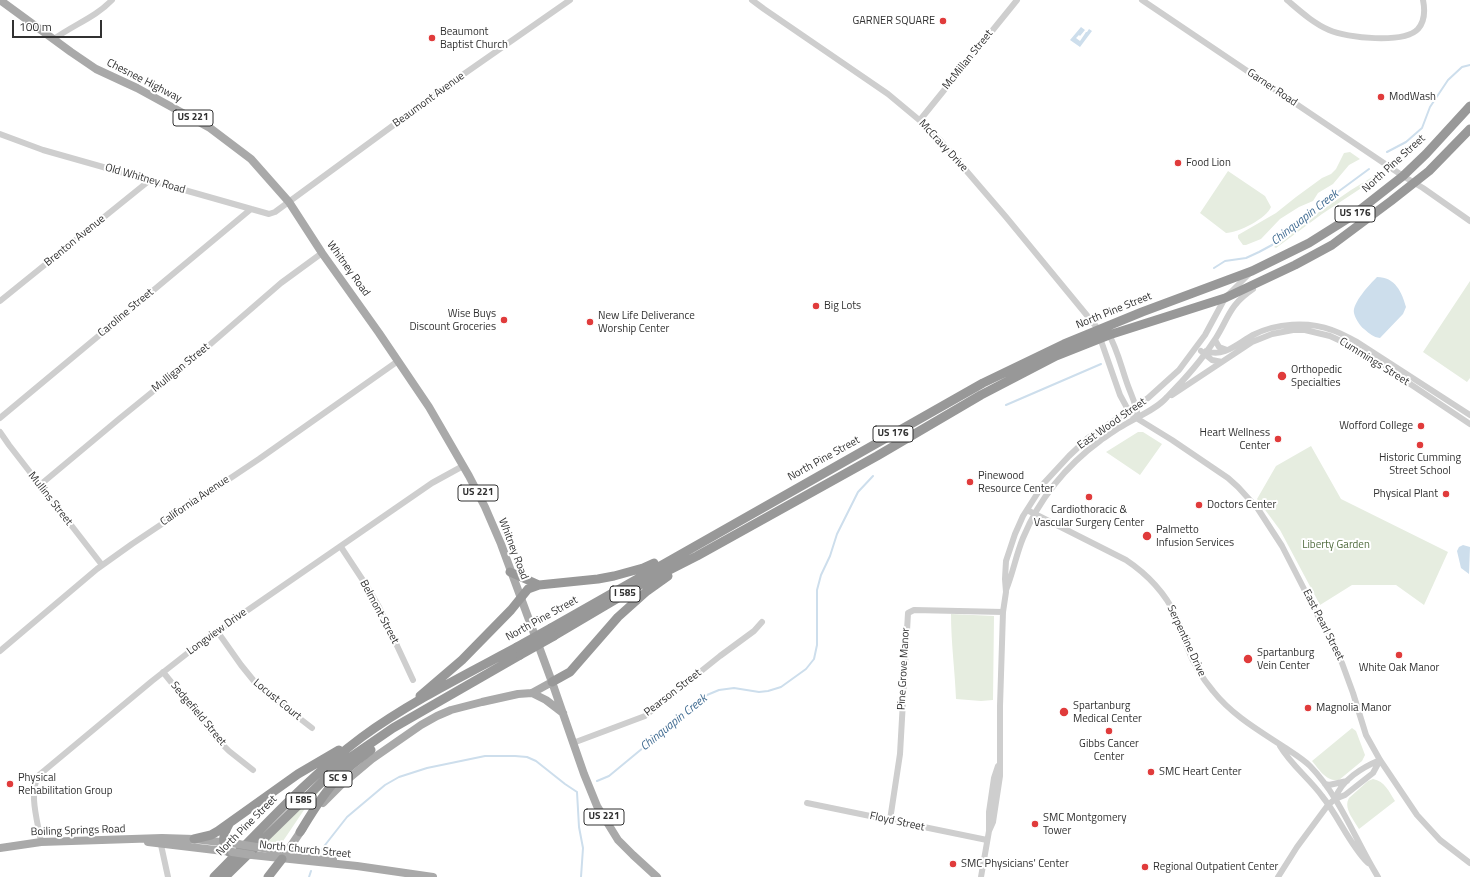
<!DOCTYPE html>
<style>
body{margin:0}
#map{position:relative;width:1470px;height:877px;overflow:hidden;background:#fff;font-family:"Titillium Web",sans-serif}
canvas{display:block}
.scale{position:absolute;left:12px;top:20px;width:90px;height:18px;box-sizing:border-box;border:2px solid #313131;border-top:0;padding-left:5px;font-size:12px;line-height:14px;white-space:nowrap;color:#313131;-webkit-text-stroke:3px #fff;paint-order:stroke}
</style>
<div id="map">
<canvas width="1470" height="877"></canvas>
<div class="scale">100 m</div>
</div>
<script>
const ctx = document.querySelector('canvas').getContext('2d');
ctx.lineJoin = 'round';
function fill(path, color) { ctx.fillStyle = color; ctx.fill(path, 'evenodd'); }
function strokePath(path, color, width, dash) { ctx.strokeStyle = color; ctx.lineWidth = width; ctx.lineCap = dash ? 'butt' : 'round'; ctx.setLineDash(dash || []); ctx.stroke(path); }
function write(font, color, halo, rows, align = 'center') {
  ctx.font = font + ' "Titillium Web",sans-serif'; ctx.lineWidth = 4; ctx.setLineDash([]); ctx.textBaseline = 'middle'; ctx.strokeStyle = halo; ctx.fillStyle = color; for (const [text, x, y, turn = 0] of rows) {
    ctx.save(); ctx.translate(x, y); ctx.rotate((+turn || 0) * Math.PI / 180); ctx.textAlign = isNaN(turn) ? turn : align; if (halo) ctx.strokeText(text, 0, 0); ctx.fillText(text, 0, 0); ctx.restore();
  }
}
fill(new Path2D(`
 M1350 152 1360 159 1349 165 1333 184 1318 193 1313 201 1299 207 1280 219 1261 239 1246 245H1243L1238 238V235L1276 213 1296 197 1322 178 1331 174 1336 169 1344 153Z
 M1228 171 1265 196 1271 207C1267 218 1238 233 1226 233L1200 213Z
 M1374 176 1376 177 1375 179 1322 214 1276 248 1274 247 1312 217 1351 190Z
 M1470 281V378L1467 382 1423 352Z
 M1138 432H1143L1162 444 1140 475 1106 452Z
 M1311 446 1341 499 1448 552 1424 605 1396 585H1352L1320 605 1280 530 1257 499 1276 466Z
 M951 614 994 616 993 700 981 701 956 699C955 671 951 643 951 614Z
 M1352 728 1356 731 1365 755 1362 761 1339 780C1326 782 1319 769 1312 761Z
 M337 771 306 807 279 847 259 844Z
 M1373 779C1385 781 1389 792 1395 801L1359 829C1354 820 1343 808 1349 798L1368 781Z`), '#e6ede0');
fill(new Path2D(`
 M1081 27 1085 30 1080 36 1079 35 1076 38 1080 41 1086 32H1087L1089 29 1092 31 1080 47 1070 40Z
 M1377 277C1395 277 1402 292 1406 307L1403 314 1380 338C1373 337 1370 334 1364 329 1360 326 1355 318 1354 313 1352 303 1370 284 1377 277Z
 M1463 545 1470 547 1469 574 1461 568 1457 551 1459 547Z`), '#cddeec');
strokePath(new Path2D(`
 M1387 152 1406 142 1422 128 1430 107 1448 80 1462 67 1470 65
 M1214 268 1225 261 1246 258 1259 252 1272 245 1293 225 1369 169
 M1006 405 1101 364
 M597 781 609 776 707 695 719 690 734 688 759 692 768 691 781 687 806 669 814 659 817 645V590L821 575 830 556 837 534 858 492 873 476
 M577 792 579 827 583 848 581 877
 M318 854 347 817 385 785 399 777 427 768 485 756H515L527 757 536 761 565 784 577 792
 M309 877 311 871`), '#cddeec', 2);
strokePath(new Path2D(`
 M752 0 764 9 888 94 924 124 939 139 1006 217 1099 330
 M1142 0 1403 176 1423 188 1470 221
 M1287 0C1300 11 1313 23 1329 30 1347 38 1404 44 1418 29 1425 21 1425 10 1423 0
 M54 39C73 25 96 17 112 0
 M920 120 1017 0
 M0 134 43 150 269 214 275 212 451 83 570 0
 M0 301 150 180
 M1108 333C1117 348 1121 366 1127 383 1131 395 1137 405 1138 418
 M1099 335 1120 395 1126 406 1133 416 1172 440 1228 478 1238 487 1258 509 1282 546 1342 663 1353 693 1366 735 1380 760 1417 815 1440 840 1470 863
 M1215 340 1219 347 1227 350
 M1201 351 1212 360 1222 362
 M1206 351C1224 358 1238 343 1253 335 1276 323 1308 321 1332 330 1341 333 1349 338 1357 342L1470 415
 M1172 395 1252 342 1272 334 1293 330H1305L1330 336 1358 349 1470 424
 M0 418 251 209
 M0 432 9 445 102 565
 M40 485 119 419 199 354 281 283 322 253
 M1027 510 1126 560C1147 574 1165 593 1176 616 1181 626 1183 637 1187 647 1193 663 1202 678 1213 691 1232 715 1258 730 1284 747 1293 753 1303 759 1310 766 1341 798 1355 840 1378 877
 M341 547 368 588 379 607 413 680
 M1006 590C1013 573 1016 555 1023 538 1039 499 1067 465 1101 440 1109 435 1116 429 1124 425 1137 417 1157 409 1167 397 1184 380 1201 361 1214 341 1229 318 1228 306 1253 289
 M217 631 241 665 258 686 312 728
 M0 651 97 569 132 544 259 459 398 361
 M163 672 218 740 229 751 253 770
 M573 743 645 716 720 656 754 631 762 622
 M1280 746C1291 765 1309 778 1322 796 1339 817 1349 844 1368 863
 M1325 784 1329 785 1347 781
 M807 803 987 840
 M890 820 900 754 908 613 914 610 1003 612
 M989 831 993 822 1000 776V706L1003 612 1006 592 1005 579 1006 561 1015 534 1023 516 1044 483 1069 456 1088 438 1148 398 1179 370 1205 335 1225 298 1250 273
 M161 839V845L168 877
 M41 842C38 822 28 793 39 775L152 681 203 641 432 483 463 466
 M981 877 989 831V812L994 778 998 766
 M1278 877 1297 847 1328 805 1335 799 1345 795 1373 773 1380 760C1363 767 1341 780 1335 799`), '#cecece', 6);
strokePath(new Path2D(`
 M0 0 71 52 96 69 137 88 210 128 251 159 289 202 322 253 379 333 429 407 469 476 485 507 501 544 552 682 584 774 597 806 618 840 633 855 657 877
 M532 693 546 700 563 713
 M323 803 341 785 372 759 421 725 437 716 451 710 482 702 518 694 532 693 552 682
 M148 842 232 852
 M0 848 41 842 162 838 194 839 238 844
 M269 849 311 854 333 860
 M252 855 357 866 433 877
 M282 859 303 828`), '#a9a9a9', 8);
strokePath(new Path2D(`
 M510 572 539 585
 M551 628 983 383 1064 344 1142 312 1252 271 1309 243 1352 216 1403 176 1426 154 1470 106
 M554 636 642 584 697 556 877 456 981 395 1056 356 1109 335 1225 298 1295 265 1332 245 1391 201 1429 171 1470 129
 M552 682 570 672 618 617 647 591 668 576
 M420 696 462 660 511 610 528 589 539 585 598 579 614 576 643 568 654 563
 M229 824C224 833 220 843 229 852
 M300 832C313 811 326 789 344 772 352 764 362 757 371 750
 M194 839 211 835 218 831 298 774 339 750
 M214 877C262 829 307 778 362 737 410 702 465 675 517 647
 M225 877 324 780 348 759 393 728 520 655
 M268 877 282 859`), '#989898', 9);
strokePath(new Path2D(`
 M238 844 269 849
 M232 852 252 855`), '#a9a9a9', 8);
strokePath(new Path2D(`
 M517 647 551 628
 M520 655 554 636`), '#989898', 9);
for (const [x, y, r, color] of [
 [943,21,4,"#e03b3b"],
 [432,38,4,"#e03b3b"],
 [1381,97,4,"#e03b3b"],
 [1178,163,4,"#e03b3b"],
 [816,306,4,"#e03b3b"],
 [504,320,4,"#e03b3b"],
 [590,322,4,"#e03b3b"],
 [1282,376,5,"#e03b3b"],
 [1421,426,4,"#e03b3b"],
 [1278,439,4,"#e03b3b"],
 [1420,445,4,"#e03b3b"],
 [970,482,4,"#e03b3b"],
 [1446,494,4,"#e03b3b"],
 [1089,497,4,"#e03b3b"],
 [1199,505,4,"#e03b3b"],
 [1147,536,5,"#e03b3b"],
 [1399,655,4,"#e03b3b"],
 [1248,659,5,"#e03b3b"],
 [1308,708,4,"#e03b3b"],
 [1064,712,5,"#e03b3b"],
 [1109,731,4,"#e03b3b"],
 [1151,772,4,"#e03b3b"],
 [10,784,4,"#e03b3b"],
 [1035,824,4,"#e03b3b"],
 [953,864,4,"#e03b3b"],
 [1145,867,4,"#e03b3b"]
]) { const dot = new Path2D(); dot.arc(x, y, r, 0, 2 * Math.PI); ctx.fillStyle = color; ctx.fill(dot); strokePath(dot, '#fff', 1.5); }
for (const [x, y, w] of [
 [193,118,40],
 [1355,214,40],
 [893,434,40],
 [478,493,40],
 [625,594,30],
 [338,779,28],
 [301,801,30],
 [604,817,40]
]) { const box = new Path2D(); box.roundRect(x - w / 2, y - 8, w, 16, 3); ctx.fillStyle = '#fff'; ctx.fill(box); strokePath(box, '#313131', 1); }
write('bold 10px', '#313131', null, [
 ["US 221",193,118],
 ["US 176",1355,214],
 ["US 176",893,434],
 ["US 221",478,493],
 ["I 585",625,594],
 ["SC 9",338,779],
 ["I 585",301,801],
 ["US 221",604,817]
]);
write('11px', '#313131', '#fff', [
 ["GARNER SQUARE",935,21,"right"],
 ["Beaumont",440,32],
 ["Baptist Church",440,45],
 ["ModWash",1389,97],
 ["Food Lion",1186,163],
 ["Big Lots",824,306],
 ["Wise Buys",496,314,"right"],
 ["Discount Groceries",496,327,"right"],
 ["New Life Deliverance",598,316],
 ["Worship Center",598,329],
 ["Orthopedic",1291,370],
 ["Specialties",1291,383],
 ["Wofford College",1413,426,"right"],
 ["Heart Wellness",1270,433,"right"],
 ["Center",1270,446,"right"],
 ["Historic Cumming",1420,458,"center"],
 ["Street School",1420,471,"center"],
 ["Pinewood",978,476],
 ["Resource Center",978,489],
 ["Physical Plant",1438,494,"right"],
 ["Doctors Center",1207,505],
 ["Cardiothoracic &",1089,510,"center"],
 ["Vascular Surgery Center",1089,523,"center"],
 ["Palmetto",1156,530],
 ["Infusion Services",1156,543],
 ["Spartanburg",1257,653],
 ["Vein Center",1257,666],
 ["White Oak Manor",1399,668,"center"],
 ["Spartanburg",1073,706],
 ["Medical Center",1073,719],
 ["Magnolia Manor",1316,708],
 ["Gibbs Cancer",1109,744,"center"],
 ["Center",1109,757,"center"],
 ["SMC Heart Center",1159,772],
 ["Physical",18,778],
 ["Rehabilitation Group",18,791],
 ["SMC Montgomery",1043,818],
 ["Tower",1043,831],
 ["SMC Physicians' Center",961,864],
 ["Regional Outpatient Center",1153,867]
], 'left');
write('11px', '#313131', '#fff', [
 ["McMillan Street",968,60,-51],
 ["Chesnee Highway",144,81,27],
 ["Garner Road",1272,88,34],
 ["Beaumont Avenue",429,100,-36],
 ["McCravy Drive",943,146,47],
 ["North Pine Street",1394,164,-42],
 ["Old Whitney Road",145,179,16],
 ["Brenton Avenue",75,241,-39],
 ["Whitney Road",348,269,54],
 ["North Pine Street",1114,311,-22],
 ["Caroline Street",126,313,-40],
 ["Cummings Street",1374,362,32],
 ["Mulligan Street",181,368,-39],
 ["East Wood Street",1112,424,-35],
 ["North Pine Street",824,459,-29],
 ["Mullins Street",50,499,52],
 ["California Avenue",195,501,-34],
 ["Whitney Road",513,549,69],
 ["Belmont Street",379,612,62],
 ["North Pine Street",542,619,-29],
 ["East Pearl Street",1323,625,63],
 ["Longview Drive",217,632,-36],
 ["Serpentine Drive",1186,641,65],
 ["Pine Grove Manor",904,669,-87],
 ["Pearson Street",673,693,-38],
 ["Locust Court",277,700,39],
 ["Sedgefield Street",198,714,50],
 ["Floyd Street",897,822,12],
 ["North Pine Street",247,826,-45],
 ["Boiling Springs Road",78,831,-2],
 ["North Church Street",305,850,6]
]);
write('11px', '#516c3f', '#fff', [
 ["Liberty Garden",1336,545]
]);
write('italic 12px', '#416c92', '#fff', [
 ["Chinquapin Creek",1305,218,-38],
 ["Chinquapin Creek",674,723,-39]
]);
</script>
